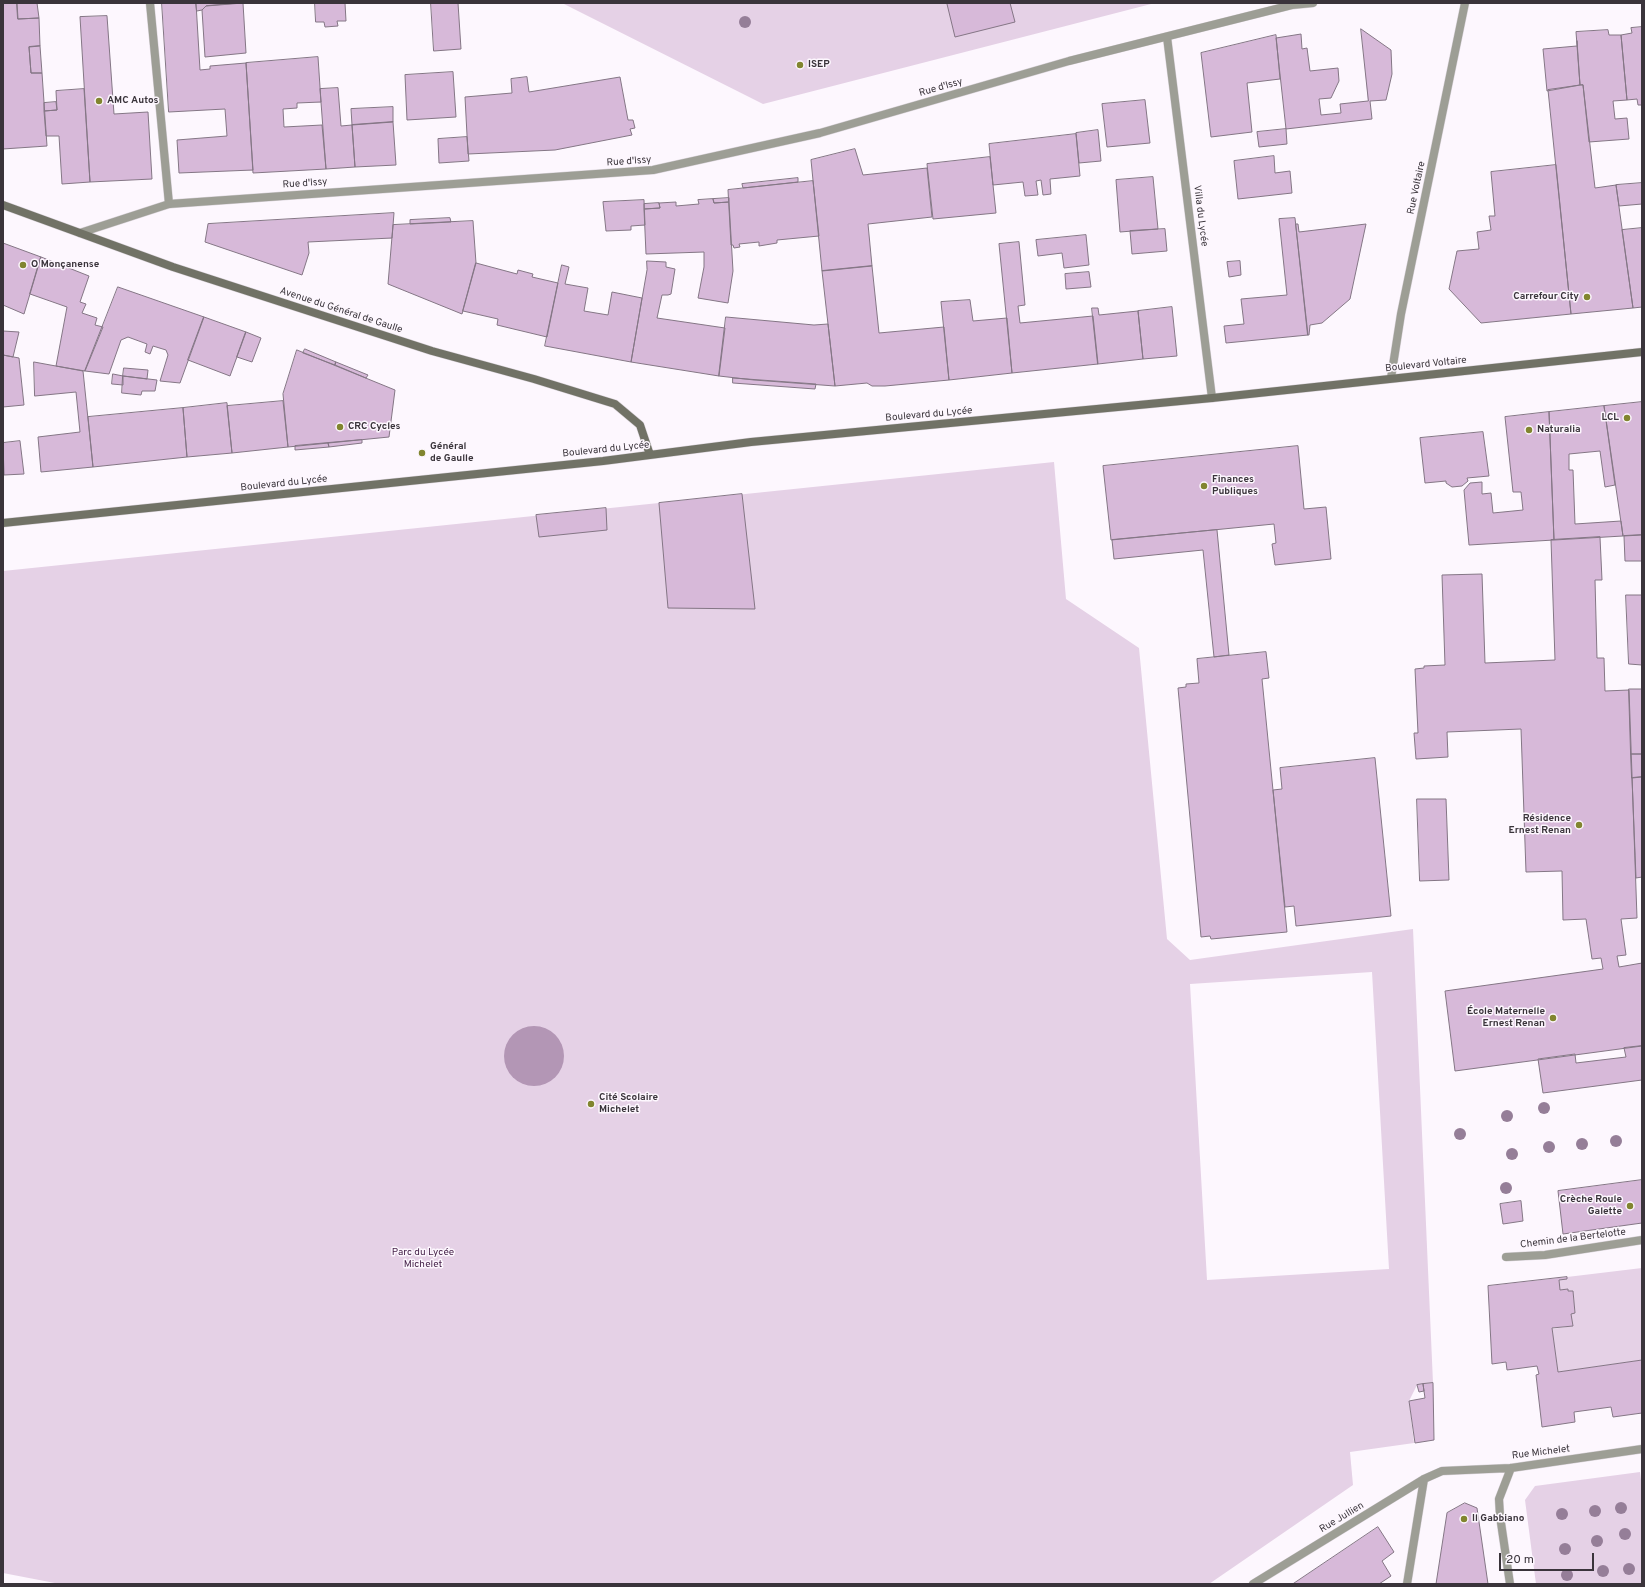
<!DOCTYPE html>
<meta charset="utf-8">
<style>
body{margin:0}
#map{position:relative;width:1645px;height:1587px;overflow:hidden;background:#fdf7fe;font-family:Overpass,sans-serif}
canvas{display:block}
.frame{position:absolute;inset:0;border:4px solid #3a343b;pointer-events:none}
.scale{position:absolute;left:1499px;top:1553px;width:95px;height:18px;box-sizing:border-box;border:2px solid #3a343b;border-top:0;padding-left:5px;font-size:12px;line-height:14px;white-space:nowrap;color:#3a343b;-webkit-text-stroke:3px #fdf7fe;paint-order:stroke}
</style>
<div id="map">
<canvas width="1645" height="1587"></canvas>
<div class="frame"></div>
<div class="scale">20 m</div>
</div>
<script>
const ctx = document.querySelector('canvas').getContext('2d');
ctx.lineJoin = 'round';
function fill(path, color) { ctx.fillStyle = color; ctx.fill(path, 'evenodd'); }
function strokePath(path, color, width, dash) { ctx.strokeStyle = color; ctx.lineWidth = width; ctx.lineCap = dash ? 'butt' : 'round'; ctx.setLineDash(dash || []); ctx.stroke(path); }
function write(font, color, halo, rows, align = 'center') {
  ctx.font = font + ' Overpass,sans-serif'; ctx.lineWidth = 3; ctx.setLineDash([]); ctx.textBaseline = 'middle'; ctx.strokeStyle = halo; ctx.fillStyle = color; for (const [text, x, y, turn = 0] of rows) {
    ctx.save(); ctx.translate(x, y); ctx.rotate((+turn || 0) * Math.PI / 180); ctx.textAlign = isNaN(turn) ? turn : align; if (halo) ctx.strokeText(text, 0, 0); ctx.fillText(text, 0, 0); ctx.restore();
  }
}
fill(new Path2D(`
 M562 3H1155L763 104Z
 M1054 462 1066 599 1139 648 1167 939 1190 960 1413 929 1433 1383 1417 1385 1409 1401 1414 1443 1350 1452 1353 1485 1209 1584H60L3 1573V571ZM1372 972 1389 1269 1207 1280 1190 984Z
 M1642 1268V1360L1558 1372 1552 1329 1573 1326 1571 1314 1575 1313 1573 1291H1568V1289L1560 1290 1559 1280 1566 1279 1567 1277Z
 M1640 1472 1642 1488V1584H1536L1525 1500 1535 1486Z`), '#e5d1e6');
fill(new Path2D(`
 M504 1056a30 30 0 1 1 60 0a30 30 0 1 1-60 0Z`), '#b396b5');
const building = new Path2D(`
 M3 3H17L18 19 39 18 40 46 29 47 31 73H42L47 146 3 149Z
 M17 3H37L39 18 18 19Z
 M162 3H196L200 70 210 69V66L246 63 253 170 179 173 177 140 227 136 225 109 169 112Z
 M196 3H243L206 6 202 10 197 11Z
 M243 3 246 53 205 57 202 10 206 6Z
 M315 3H345L346 21H337L338 26 325 27 324 22H316Z
 M431 3H458L461 49 434 51Z
 M950 3H1010L1015 22 955 37 947 4Z
 M107 16 114 114 148 112 152 179 90 182 80 17Z
 M1642 27V105H1638L1637 99 1627 100 1621 35 1632 33 1631 28Z
 M1361 29 1391 50 1392 74 1386 100 1370 101 1372 119 1286 129 1276 38 1301 34 1302 49 1307 48 1310 71 1338 68 1339 81 1331 98 1319 99 1321 115 1341 113 1340 104 1368 101Z
 M1608 30 1609 35H1621L1627 100 1613 101 1615 119 1627 118 1629 139 1589 142 1583 85H1580L1576 32Z
 M1276 35 1280 79 1247 83 1252 132 1211 137 1201 53Z
 M1577 41 1580 85 1547 91 1543 49 1577 46Z
 M40 46 42 73H31L29 47Z
 M318 57 321 102 297 103V108L283 109 284 127 322 125 326 169 253 173 246 63Z
 M453 72 456 117 407 120 405 75Z
 M527 77 529 92 620 77 628 120H633L635 128 630 129 632 135 555 150 468 154 465 97 512 93 511 79Z
 M1583 85 1595 188 1616 185 1633 308 1571 314 1548 90Z
 M338 88 341 126 352 125 355 167 326 169 320 89Z
 M84 89 90 182 62 184 59 136H46L44 111 57 110 56 91Z
 M1145 100 1150 143 1107 147 1102 104Z
 M56 102 57 110 44 111V103Z
 M393 107V122L352 125 351 109Z
 M393 122 396 165 355 167 352 125Z
 M1286 129 1287 144 1259 147 1257 132Z
 M1098 130 1101 161 1079 163 1076 133Z
 M1076 134 1080 176 1050 179 1051 194 1043 195 1041 180 1036 181 1038 195 1025 196 1023 182 993 185 989 144Z
 M467 137 469 161 439 163 438 139Z
 M855 149 863 175 927 168 932 217 868 224 872 266 822 271 811 160Z
 M1274 156 1275 173 1290 171 1292 193 1238 199 1234 161Z
 M990 157 996 213 933 219 927 164Z
 M1556 165 1571 314 1481 323 1449 289 1457 251 1479 249 1477 232 1491 230 1489 216H1495L1491 172Z
 M1153 177 1158 229 1120 232 1116 180Z
 M798 178V182L743 188 742 184Z
 M813 181 819 236 777 240V243L759 246V242L739 244 740 247 734 248 733 245H731L728 190Z
 M1642 183V204L1619 206 1616 185Z
 M729 198V202L714 203 713 199Z
 M713 199 714 203 729 202 733 271 728 303 698 298 704 267V252L646 254 644 209 660 208 659 203 676 202V206L699 204 698 200Z
 M644 200 645 225 631 226V230L606 231 603 202Z
 M659 203 660 208 644 209V204Z
 M394 213 392 238 308 242 309 253 302 275 205 242 208 224Z
 M450 218 451 222 410 224V220Z
 M1295 218 1308 335 1226 343 1224 326 1244 324 1241 299 1287 295 1279 219Z
 M473 221 476 263 462 314 388 284 393 225Z
 M1296 224H1298L1299 232 1366 224 1350 299 1322 323 1310 325 1309 335H1308Z
 M1642 228V307L1633 308 1622 230Z
 M1165 229 1167 251 1132 254 1130 231Z
 M1086 235 1089 265 1064 268 1062 253 1038 256 1036 240Z
 M1019 242 1025 305 1018 306 1020 323 1093 316 1098 364 1012 373 999 244Z
 M3 243 41 257 24 314 3 305Z
 M41 257 89 276 80 302 86 304 82 313 97 318 95 325 103 327 85 371 56 366 67 307 30 294Z
 M647 261 666 262V267L675 269 671 294 668 295H662L657 318 725 328 719 376 631 362 647 270Z
 M1240 261 1241 275 1229 277 1227 262Z
 M476 263 517 274 518 270 533 274 532 277 558 283 547 337 497 325 498 319 463 311Z
 M562 265 569 267 565 284 588 288 584 311 608 315 612 292 642 298 631 362 545 346Z
 M872 266 879 333 944 327 949 380 885 386H872L867 383 835 386 822 271Z
 M1089 272 1091 287 1066 289 1065 274Z
 M118 287 204 317 180 383 160 381 168 355 166 350 153 346 150 354 145 352 147 344 128 337 121 340 109 374 85 371Z
 M970 300 973 321 1007 318 1012 373 949 380 941 302Z
 M1172 307 1177 356 1143 359 1138 311Z
 M1092 308H1098L1099 315 1138 311 1143 359 1098 364Z
 M204 317 246 332 230 376 188 360Z
 M726 317 814 325 828 324 835 386 754 380 719 376Z
 M3 331 19 332 13 357 3 355Z
 M246 332 261 338 252 362 237 357Z
 M305 349 336 362 335 365 303 353Z
 M297 350 395 390 389 437 288 447 283 394Z
 M3 355 19 358 24 405 3 407Z
 M34 362 83 371 93 467 41 472 38 437 80 432 76 392 35 396Z
 M336 362 368 375 366 378 335 365Z
 M124 368 148 370 147 379 123 376Z
 M113 374 123 376V385L112 384Z
 M123 376 157 380 155 391H142L141 395 122 393Z
 M733 378 816 384 815 389 733 383Z
 M283 401 288 447 232 453 227 406Z
 M1642 402V535L1623 536 1604 406Z
 M227 403 232 453 187 457 183 408Z
 M1604 406 1615 485 1605 487 1600 451 1569 454V470H1573L1575 524 1621 521 1623 536 1554 540 1549 412Z
 M183 408 187 457 93 467 88 417Z
 M1549 412 1554 540 1469 545 1464 490 1470 483 1482 482V494L1491 493 1493 513 1523 510 1521 492H1513L1505 417Z
 M1483 432 1489 476 1467 478 1468 481 1462 486 1452 487 1446 483V481L1425 483 1420 438Z
 M362 440V443L329 447 328 443Z
 M20 441 24 474 4 475 3 443Z
 M328 443 329 447 295 450V446Z
 M1298 446 1304 509 1326 507 1331 559 1275 565 1272 544 1276 543 1274 524 1111 540 1103 466Z
 M742 494 755 609 668 608 659 503Z
 M606 508 607 530 539 537 536 515Z
 M1217 530 1229 655 1214 657 1203 550 1114 559 1112 540Z
 M1642 535V561H1625L1624 536Z
 M1600 537 1602 580H1595L1597 658H1604L1605 691 1629 690 1637 918 1621 919 1626 955 1617 956 1619 967 1642 963V1046L1455 1071 1445 991 1603 969 1601 958 1592 959 1586 919 1563 920 1562 871 1526 872 1521 729 1447 732 1448 757 1416 759 1414 733H1418L1415 669 1424 668V666L1445 665 1442 575 1482 574 1485 663 1555 660 1551 540Z
 M1626 595H1642V665L1629 664Z
 M1266 652 1269 678 1262 679 1287 932 1211 939 1210 936 1201 937 1178 688 1186 687V684L1199 683 1197 659Z
 M1629 689H1642V754H1631Z
 M1631 754H1642V777L1632 778Z
 M1375 758 1391 916 1296 926 1294 906 1285 907 1273 790 1282 789 1280 768Z
 M1642 777V877L1636 878 1632 778Z
 M1417 799H1446L1449 880 1420 881Z
 M1642 1046V1080L1543 1093 1538 1059 1575 1054 1576 1063 1626 1057 1624 1048Z
 M1642 1180V1223L1563 1234 1558 1191Z
 M1521 1201 1523 1221 1503 1224 1500 1204Z
 M1567 1277V1279L1559 1280 1560 1290 1568 1289V1291H1573L1575 1313 1571 1314 1573 1326 1552 1328 1558 1372 1642 1360V1413L1613 1417 1611 1407 1574 1412 1575 1422 1542 1427 1536 1375 1539 1374 1537 1366 1507 1370 1506 1362 1492 1364 1488 1286Z
 M1433 1383 1434 1440 1415 1443 1409 1401 1425 1398 1423 1384Z
 M1423 1384 1424 1391 1419 1392 1417 1385Z
 M1465 1503 1477 1508 1488 1584H1436L1447 1513Z
 M1378 1527 1394 1552 1382 1561 1391 1576 1379 1584H1293Z`);
fill(building, '#d7b9d9');
strokePath(building, '#847685', 1);
const service = new Path2D(`
 M150 3 169 204
 M1167 37 1212 398
 M1506 1257 1545 1255 1642 1240`);
const minor = new Path2D(`
 M80 233 169 204 653 170 820 133 1069 61 1292 5 1313 3
 M1253 1584 1424 1479 1442 1471 1511 1468 1642 1449
 M1407 1584 1424 1479
 M1510 1584 1500 1516 1499 1499 1511 1468`);
const tertiary = new Path2D(`
 M1391 378 1401 314 1465 3`);
const secondary = new Path2D(`
 M3 205 173 267 432 351 534 379 615 404 640 425 650 455
 M3 523 603 461 751 442 1212 398 1642 352`);
strokePath(service, '#dad4db', 9);
strokePath(minor, '#dad4db', 9);
strokePath(tertiary, '#dad4db', 9);
strokePath(secondary, '#dad4db', 9);
strokePath(service, '#9d9e95', 8);
strokePath(minor, '#9d9e95', 8);
strokePath(tertiary, '#9d9e95', 8);
strokePath(secondary, '#717266', 8);
ctx.fillStyle = '#957e98';
for (const [x, y] of [
 [745,22],
 [1544,1108],
 [1507,1116],
 [1460,1134],
 [1616,1141],
 [1582,1144],
 [1549,1147],
 [1512,1154],
 [1506,1188],
 [1621,1508],
 [1595,1511],
 [1562,1514],
 [1625,1534],
 [1597,1541],
 [1565,1549],
 [1629,1569],
 [1603,1571],
 [1567,1575]
]) { ctx.beginPath(); ctx.arc(x, y, 6, 0, 2 * Math.PI); ctx.fill(); }
for (const [x, y, r, color] of [
 [800,65,4,"#81852f"],
 [99,101,4,"#81852f"],
 [23,265,4,"#81852f"],
 [1587,297,4,"#81852f"],
 [1627,418,4,"#81852f"],
 [340,427,4,"#81852f"],
 [1529,430,4,"#81852f"],
 [422,453,4,"#81852f"],
 [1204,486,4,"#81852f"],
 [1579,825,4,"#81852f"],
 [1553,1018,4,"#81852f"],
 [591,1104,4,"#81852f"],
 [1630,1206,4,"#81852f"],
 [1464,1519,4,"#81852f"]
]) { const dot = new Path2D(); dot.arc(x, y, r, 0, 2 * Math.PI); ctx.fillStyle = color; ctx.fill(dot); strokePath(dot, '#fdf7fe', 1.5); }
write('bold 10px', '#3a343b', '#fdf7fe', [
 ["ISEP",808,65],
 ["AMC Autos",107,101],
 ["O Monçanense",31,265],
 ["Carrefour City",1579,297,"right"],
 ["LCL",1619,418,"right"],
 ["CRC Cycles",348,427],
 ["Naturalia",1537,430],
 ["Général",430,447],
 ["de Gaulle",430,459],
 ["Finances",1212,480],
 ["Publiques",1212,492],
 ["Résidence",1571,819,"right"],
 ["Ernest Renan",1571,831,"right"],
 ["École Maternelle",1545,1012,"right"],
 ["Ernest Renan",1545,1024,"right"],
 ["Cité Scolaire",599,1098],
 ["Michelet",599,1110],
 ["Crèche Roule",1622,1200,"right"],
 ["Galette",1622,1212,"right"],
 ["Il Gabbiano",1472,1519]
], 'left');
write('10px', '#3a343b', '#fdf7fe', [
 ["Rue d'Issy",941,88,-16],
 ["Rue d'Issy",629,162,-4],
 ["Rue d'Issy",305,184,-4],
 ["Rue Voltaire",1417,188,-78],
 ["Villa du Lycée",1200,216,83],
 ["Avenue du Général de Gaulle",341,311,18],
 ["Boulevard Voltaire",1426,365,-6],
 ["Boulevard du Lycée",929,415,-5],
 ["Boulevard du Lycée",606,450,-6],
 ["Boulevard du Lycée",284,484,-6],
 ["Chemin de la Bertelotte",1573,1239,-7],
 ["Rue Michelet",1541,1453,-7],
 ["Rue Jullien",1342,1518,-31]
]);
write('10px', '#401b44', '#fdf7fe', [
 ["Parc du Lycée",423,1253],
 ["Michelet",423,1265]
]);
</script>
